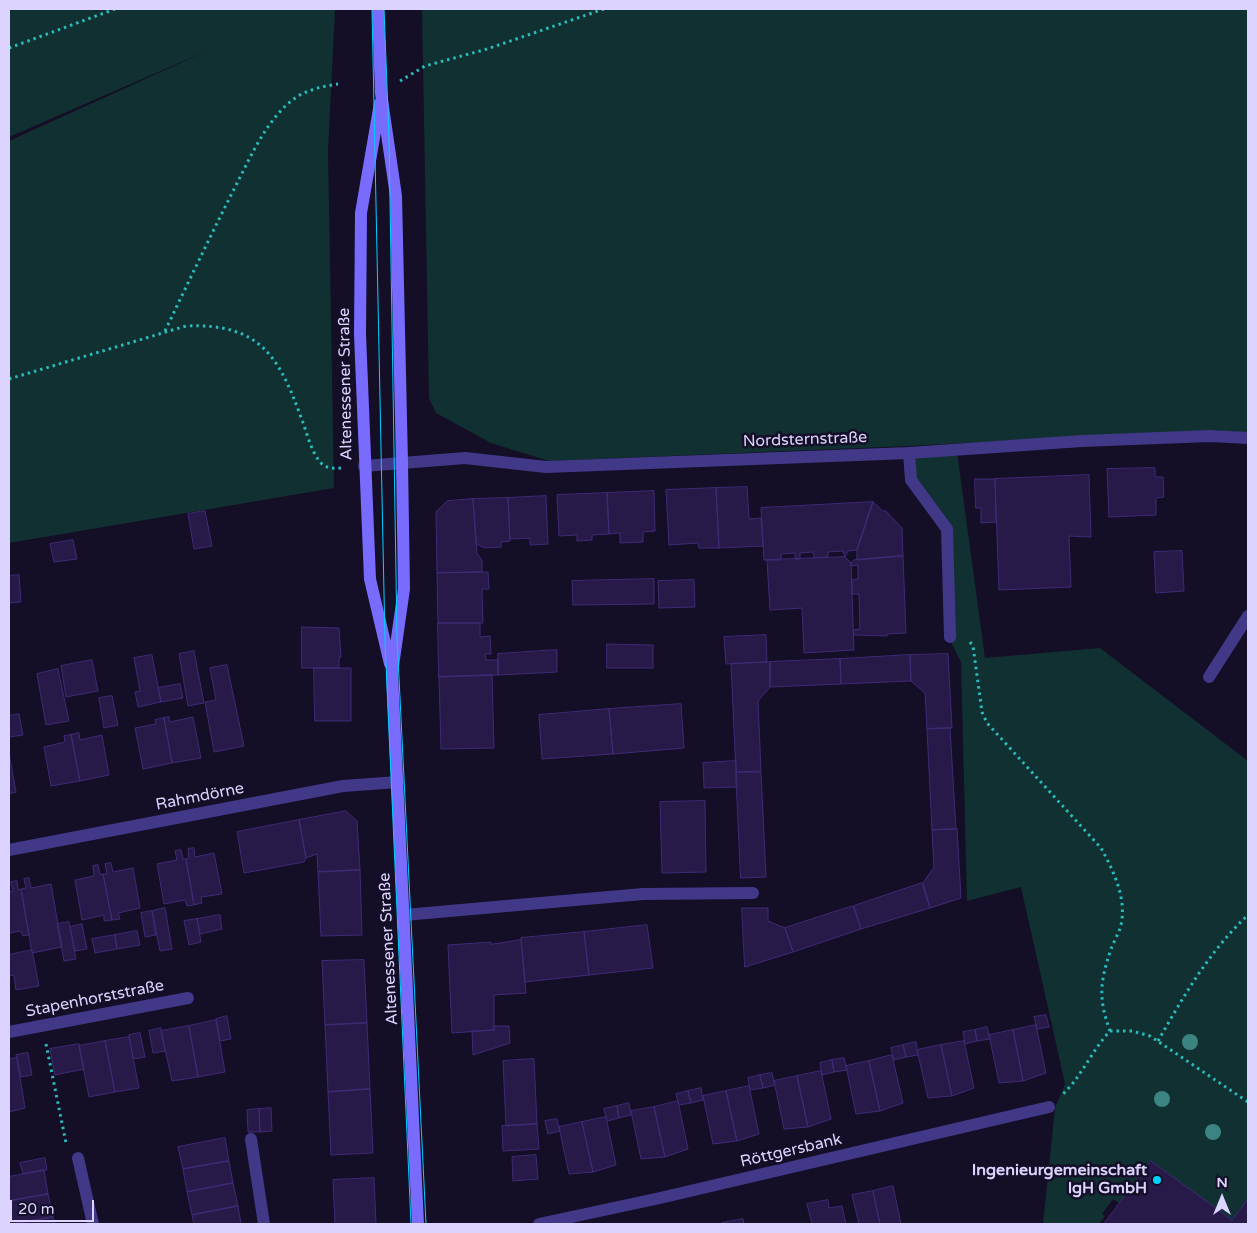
<!DOCTYPE html>
<meta charset="utf-8">
<style>
body{margin:0}
#map{position:relative;width:1257px;height:1233px;overflow:hidden;background:#140e27;font-family:"Varela Round",sans-serif}
canvas{display:block}
.frame{position:absolute;inset:0;border:10px solid #dcd4ff;pointer-events:none}
.north{position:absolute;left:1197px;top:1173px;width:50px;height:50px;-webkit-text-stroke:4px #140e27;paint-order:stroke;rotate:0deg;font-size:14px;font-weight:700;line-height:20px;text-align:center;color:#dcd4ff}
.north::after{content:'';display:block;margin:auto;width:18px;height:22px;background:#dcd4ff;clip-path:polygon(50% 0,100% 100%,50% 72%,0 100%)}
.scale{position:absolute;left:10px;top:1200px;width:84px;height:22px;box-sizing:border-box;border:2px solid #dcd4ff;border-top:0;padding-left:6px;font-size:15px;line-height:18px;white-space:nowrap;color:#dcd4ff;-webkit-text-stroke:4px #140e27;paint-order:stroke}
</style>
<div id="map">
<canvas width="1257" height="1233"></canvas>
<div class="frame"></div>
<div class="north">N</div>
<div class="scale">20 m</div>
</div>
<script>
const ctx = document.querySelector('canvas').getContext('2d');
ctx.lineJoin = 'round';
function fill(path, color) { ctx.fillStyle = color; ctx.fill(path, 'evenodd'); }
function strokePath(path, color, width, dash) { ctx.strokeStyle = color; ctx.lineWidth = width; ctx.lineCap = dash ? 'butt' : 'round'; ctx.setLineDash(dash || []); ctx.stroke(path); }
function write(font, color, halo, rows, align = 'center') {
  ctx.font = font + ' "Varela Round",sans-serif'; ctx.lineWidth = 5; ctx.setLineDash([]); ctx.textBaseline = 'middle'; ctx.strokeStyle = halo; ctx.fillStyle = color; for (const [text, x, y, turn = 0] of rows) {
    ctx.save(); ctx.translate(x, y); ctx.rotate((+turn || 0) * Math.PI / 180); ctx.textAlign = isNaN(turn) ? turn : align; if (halo) ctx.strokeText(text, 0, 0); ctx.fillText(text, 0, 0); ctx.restore();
  }
}
fill(new Path2D(`
 M14 9H335L328 151 334 488 9 543V141L209 50 9 137V11Z
 M422 9H1248V433L1214 430 907 446 549 461 491 443 436 413 429 398Z
 M957 452 985 658 1100 648 1248 761V1199L1232 1220 1151 1161 1119 1203 1113 1199 1102 1214 1105 1216 1099 1224H1043L1055 1108 1065 1084 1021 887 967 901 961 662 949 638 950 529 913 479 912 455Z`), '#113031');
const building = new Path2D(`
 M1155 468V477H1163L1164 497 1156 498V515L1109 517 1107 469Z
 M1089 475 1091 537 1069 536 1071 587 999 590 995 479Z
 M975 479H995L996 522 981 523V508H976Z
 M747 487 749 519 761 518 763 546 719 548 716 488Z
 M716 488 719 548H699L698 543 669 545 666 490Z
 M654 491 655 531 643 532V542L620 543V533L609 534 607 493Z
 M607 493 609 534 592 535V540L577 541V535L559 536 557 495Z
 M546 496 548 544 530 545V538L510 539 508 498Z
 M508 498 510 541 501 542V547L485 548 476 544 473 499Z
 M473 499 477 553 482 561V572L437 573 436 512 447 501Z
 M873 502 884 512 885 510 902 528 903 556 857 560V550Z
 M873 502 857 550 848 551 845 557 843 551 828 552V557L814 558 813 552 800 553V559H795V553L781 554V560H764L761 508Z
 M205 511 212 546 194 549 188 514Z
 M73 540 77 559 54 562 50 544Z
 M1182 551 1184 591 1156 593 1154 552Z
 M903 556 906 633 887 634V636L854 635 853 630 860 629 859 594H852V580L858 579V565L851 566V563L854 560Z
 M845 557 851 563 854 650 804 653 802 608 770 610 767 560Z
 M482 572H488L489 589H482L483 623H438L437 573Z
 M19 575 21 602 9 603V576Z
 M654 579V604L573 605 572 581Z
 M694 580 695 607 659 608 658 581Z
 M438 623H480V637L490 636 491 654H485L486 660H498V675L439 677Z
 M302 627 339 628 341 657H339V668H302Z
 M766 635 767 662 726 664 724 637Z
 M607 644 653 645V668H607Z
 M557 650V672L498 675V654Z
 M194 651 204 703 188 706 179 654Z
 M948 654 952 728 927 729 925 693 911 681 910 655Z
 M152 655 161 702 138 707 135 692 140 691 134 658Z
 M910 655 911 681 841 684 840 659Z
 M840 659 841 684 770 687V662Z
 M92 660 98 691 66 697 61 666Z
 M767 662H770V687L758 701 761 771 736 772 731 664Z
 M227 665 244 746 214 752 205 702 216 700 210 668Z
 M314 668H351V721H315Z
 M58 669 69 721 46 725 37 674Z
 M492 675 494 748 441 749 439 677Z
 M180 684 183 698 161 702 158 688Z
 M112 696 118 725 104 728 99 698Z
 M681 704 684 748 613 754 609 709Z
 M609 709 613 754 542 759 539 715Z
 M19 714 23 735 9 737V716Z
 M169 717 170 722 193 717 201 758 172 763 164 718Z
 M164 718 172 763 143 769 135 728 156 724 155 720Z
 M950 728 956 829 932 830 927 729Z
 M79 733 80 740 102 735 109 775 80 781 71 735Z
 M71 735 80 781 51 786 44 747 65 742 64 736Z
 M9 753 16 792 9 794Z
 M736 761 737 787 704 788 703 763Z
 M736 772H761L766 877 741 878Z
 M705 801 706 872 662 873 660 802Z
 M346 811 357 821 360 870 318 872 317 854 306 858 299 820Z
 M299 820 306 858 304 862 244 873 237 832Z
 M957 829 961 898 930 908 923 883 934 867 932 830Z
 M194 848 195 857 214 853 222 894 201 897 202 903 194 905 186 859 189 858 188 849Z
 M181 850 183 859H186L194 905 187 906 185 900 164 904 157 864 177 860 175 851Z
 M111 863 113 872 133 868 140 908 118 913 120 919 112 920 103 874H107L105 864Z
 M98 865 100 875 103 874 112 920 104 921V915L82 920 75 880 94 876 93 866Z
 M360 870 362 935 321 936 318 872Z
 M29 878 31 888 51 884 62 947 32 953 21 889 26 888 24 879Z
 M17 881 18 890 21 889 29 935 23 936 21 931 9 933V892L13 891 11 882Z
 M922 883 930 908 861 929 854 906Z
 M853 906 861 929 793 952 785 928Z
 M165 908 172 949 160 951 152 911Z
 M742 908H768V921L785 928 793 952 745 967Z
 M152 911 156 935 145 937 141 913Z
 M220 915 222 929 200 934 197 919Z
 M197 919 201 942 189 945 184 921Z
 M69 922 76 959 64 961 57 924Z
 M82 924 87 949 75 951 70 927Z
 M647 925 653 968 589 975 584 932Z
 M137 931 140 945 117 949 115 935Z
 M584 932 589 975 525 982 521 938Z
 M115 935 117 949 95 953 92 939Z
 M521 940 526 993 494 995V1030L452 1033 448 945 491 942V944Z
 M32 950 39 986 16 990 14 975 9 976V955Z
 M364 960 367 1023 325 1025 322 961Z
 M1046 1015 1049 1027 1037 1029 1034 1017Z
 M227 1016 231 1039 220 1041 216 1019Z
 M216 1020 225 1072 198 1077 189 1026Z
 M367 1023 370 1089 328 1092 325 1025Z
 M1036 1025 1046 1073 1023 1081 1013 1030Z
 M189 1026 198 1077 172 1081 161 1031Z
 M494 1026H509L510 1043 473 1055 472 1031 494 1030Z
 M987 1027 990 1039 977 1041 975 1030Z
 M161 1028 165 1051 153 1053 149 1031Z
 M975 1030 977 1041 965 1044 963 1032Z
 M1013 1030 1023 1081 999 1083 989 1035Z
 M140 1033 145 1057 133 1059 129 1035Z
 M129 1037 139 1088 115 1092 105 1041Z
 M105 1041 115 1092 89 1097 79 1046Z
 M964 1041 974 1088 952 1096 941 1045Z
 M916 1042 918 1055 906 1057 903 1045Z
 M79 1044 84 1069 55 1075 50 1049Z
 M903 1045 906 1057 894 1060 891 1048Z
 M941 1045 952 1096 928 1098 917 1050Z
 M28 1053 32 1075 21 1077 16 1055Z
 M892 1055 903 1103 880 1111 869 1061Z
 M17 1058 25 1108 9 1112V1059Z
 M844 1058 847 1070 834 1072 832 1060Z
 M534 1059 537 1124 506 1126 503 1061Z
 M832 1060 834 1072 822 1075 820 1063Z
 M869 1061 880 1111 856 1114 846 1066Z
 M821 1071 831 1119 808 1127 797 1076Z
 M772 1073 775 1085 763 1088 760 1075Z
 M760 1075 763 1088 750 1090 748 1078Z
 M797 1076 808 1127 784 1129 774 1081Z
 M749 1086 759 1134 737 1141 726 1091Z
 M701 1088 703 1100 691 1103 688 1091Z
 M370 1089 373 1153 331 1155 328 1092Z
 M688 1091 691 1103 679 1105 676 1094Z
 M726 1091 737 1141 713 1144 703 1096Z
 M678 1101 688 1149 665 1157 654 1107Z
 M629 1103 631 1115 619 1118 617 1106Z
 M617 1106 619 1118 607 1121 604 1109Z
 M654 1107 665 1157 641 1159 631 1111Z
 M271 1108 272 1131 260 1132 259 1109Z
 M259 1109 260 1132H248L247 1110Z
 M606 1117 616 1165 593 1172 582 1122Z
 M557 1119 560 1131 548 1134 545 1121Z
 M582 1122 593 1172 569 1174 559 1127Z
 M537 1124 539 1149 503 1151 502 1126Z
 M225 1138 229 1161 183 1169 178 1147Z
 M536 1155 538 1179 513 1181 512 1157Z
 M45 1158 47 1170 23 1174 20 1163Z
 M229 1161 233 1183 187 1192 183 1169Z
 M1151 1161 1232 1220 1248 1199V1224H1104Z
 M44 1170 48 1194 9 1201V1177Z
 M374 1178 376 1224H335L333 1180Z
 M233 1183 238 1206 192 1215 187 1192Z
 M893 1186 901 1224H880L873 1191Z
 M873 1191 880 1224H859L852 1195Z
 M48 1194 53 1217 9 1224V1201Z
 M828 1200 829 1208 842 1206 846 1224H812L807 1204Z
 M238 1206 241 1224H194L192 1215Z
 M53 1217 55 1224H16Z
 M743 1219 744 1224H723L722 1223Z`);
fill(building, '#271a49');
strokePath(building, '#3f2b76', 1);
strokePath(new Path2D(`
 M9 48 115 9
 M400 81 425 66 487 49 604 9
 M165 331C187 285 209 239 232 193 249 161 266 117 298 96 311 89 324 86 338 84
 M9 379 186 326C260 323 279 356 302 420 307 433 311 451 320 462 327 470 336 468 345 468
 M970 642 973 646 982 712 987 723 1101 848C1113 870 1127 898 1121 925 1119 933 1114 941 1111 949 1100 982 1098 998 1110 1031 1092 1050 1082 1076 1063 1094
 M1110 1031H1132L1150 1036 1248 1102
 M1158 1041C1183 997 1210 950 1248 915
 M46 1044 66 1143`), '#2abbbd', 3, [2.5, 4]);
strokePath(new Path2D(`
 M909 453 911 480 947 529 950 637
 M1209 677 1248 616
 M404 915 643 894 753 893`), '#413888', 12);
strokePath(new Path2D(`
 M364 466 465 458 546 467 909 453 1082 441 1210 436 1248 438
 M9 850 343 786 398 782
 M9 1032 188 998
 M251 1139 264 1224
 M78 1158 93 1224
 M539 1224 660 1198 1049 1107`), '#413888', 12);
strokePath(new Path2D(`
 M378 9 381 93 396 196 402 463 404 589 392 673 418 1224
 M380 103 361 213 360 334 370 579 390 664`), '#7a6bff', 12);
strokePath(new Path2D(`
 M372 9 385 642 411 1224
 M384 9 389 138 397 637 426 1224`), '#00d2ff', 1);
ctx.fillStyle = '#3b8482';
for (const [x, y] of [
 [1190,1042],
 [1162,1099],
 [1213,1132]
]) { ctx.beginPath(); ctx.arc(x, y, 8, 0, 2 * Math.PI); ctx.fill(); }
for (const [x, y, r, color] of [
 [1157,1180,5,"#00d2ff"]
]) { const dot = new Path2D(); dot.arc(x, y, r, 0, 2 * Math.PI); ctx.fillStyle = color; ctx.fill(dot); strokePath(dot, '#140e27', 2); }
write('16px', '#dcd4ff', '#140e27', [
 ["Altenessener Straße",346,384,-91],
 ["Nordsternstraße",805,440,-2],
 ["Rahmdörne",200,797,-11],
 ["Altenessener Straße",389,949,-93],
 ["Stapenhorststraße",95,999,-11],
 ["Röttgersbank",791,1151,-13]
]);
write('bold 16px', '#dcd4ff', '#140e27', [
 ["Ingenieurgemeinschaft",1147,1171],
 ["IgH GmbH",1147,1189]
], 'right');
</script>
